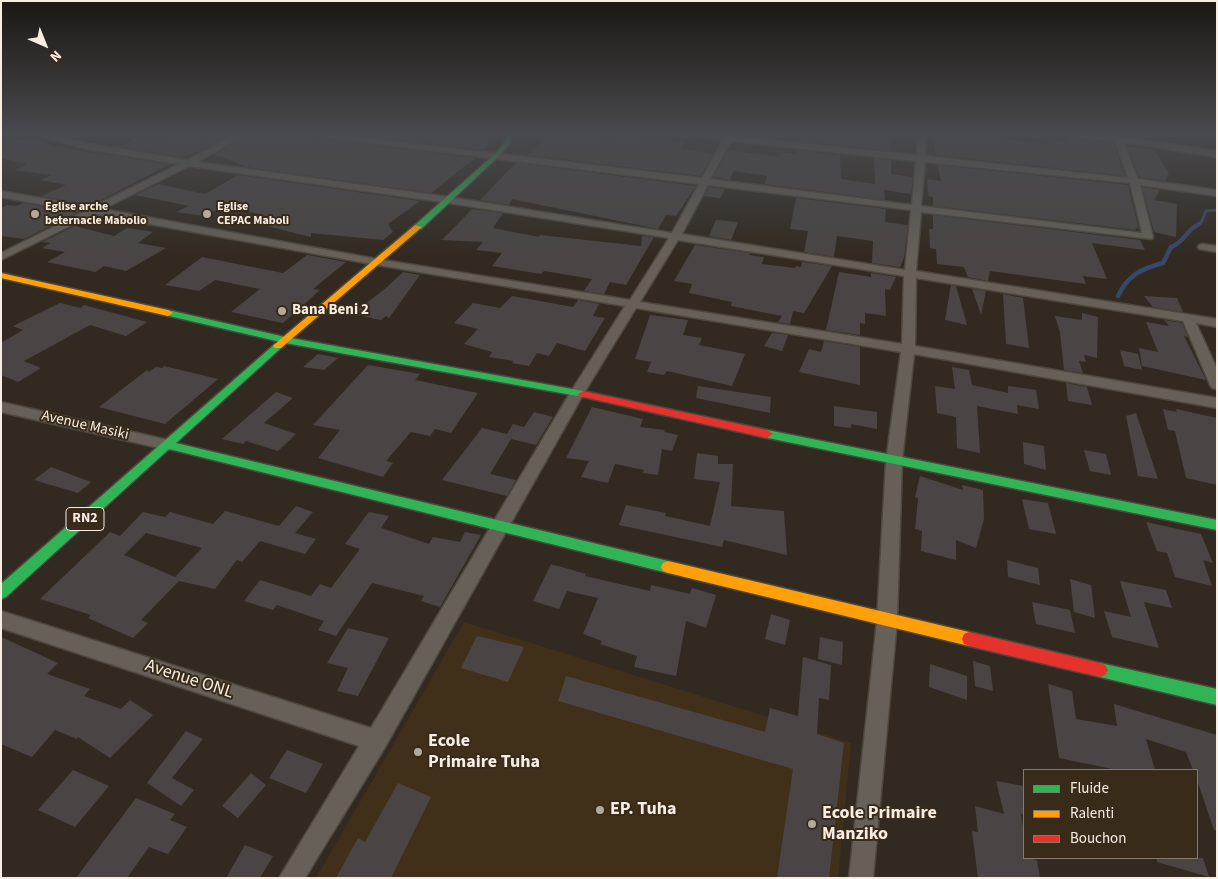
<!DOCTYPE html>
<style>
body{margin:0}
#map{position:relative;width:1218px;height:879px;overflow:hidden;background:#322a21;font-family:"Source Sans 3",sans-serif}
canvas{display:block}
.frame{position:absolute;inset:0;border:2px solid #f7ede3;pointer-events:none}
.legend{position:absolute;left:1023px;top:769px;width:175px;height:90px;box-sizing:border-box;background:#392b1a;border:1px solid #85796a;margin:0;padding:6px 9px;list-style:none;font-size:15px;color:#f7ede3}
.legend li{display:flex;align-items:center;gap:10px;height:25px}
.legend b{width:25px;border:1px solid #85796a}
.north{position:absolute;left:20px;top:20px;width:50px;height:50px;-webkit-text-stroke:4px #392b1a;paint-order:stroke;rotate:136deg;font-size:14px;font-weight:700;line-height:20px;text-align:center;color:#f7ede3}
.north::after{content:'';display:block;margin:auto;width:18px;height:22px;background:#f7ede3;clip-path:polygon(50% 0,100% 100%,50% 72%,0 100%)}
</style>
<div id="map">
<canvas width="1218" height="879"></canvas>
<div class="frame"></div>
<ul class="legend">
<li><b style="height:6px;background:#30b455"></b>Fluide</li>
<li><b style="height:6px;background:#ff9f0a"></b>Ralenti</li>
<li><b style="height:6px;background:#e5322d"></b>Bouchon</li>
</ul>
<div class="north">N</div>
</div>
<script>
const ctx = document.querySelector('canvas').getContext('2d');
ctx.lineJoin = 'round';
function fill(path, color) { ctx.fillStyle = color; ctx.fill(path, 'evenodd'); }
function strokePath(path, color, width, dash) { ctx.strokeStyle = color; ctx.lineWidth = width; ctx.lineCap = dash ? 'butt' : 'round'; ctx.setLineDash(dash || []); ctx.stroke(path); }
function write(font, color, halo, rows, align = 'center') {
  ctx.font = font + ' "Source Sans 3",sans-serif'; ctx.lineWidth = 4; ctx.setLineDash([]); ctx.textBaseline = 'middle'; ctx.strokeStyle = halo; ctx.fillStyle = color; for (const [text, x, y, turn = 0] of rows) {
    ctx.save(); ctx.translate(x, y); ctx.rotate((+turn || 0) * Math.PI / 180); ctx.textAlign = isNaN(turn) ? turn : align; if (halo) ctx.strokeText(text, 0, 0); ctx.fillText(text, 0, 0); ctx.restore();
  }
}
fill(new Path2D(`
 M464 622 851 743 838 878H316Z`), '#402f19');
strokePath(new Path2D(`
 M1 135 4 134
 M1197 225 1201 223 1206 211 1217 210`), '#37486d', 3);
strokePath(new Path2D(`
 M1118 296C1128 275 1141 269 1163 263L1171 247C1184 243 1186 230 1199 224`), '#37486d', 4.5);
fill(new Path2D(`
 M175 134 203 137 209 134H234L198 152H194L183 157 120 147 135 138 159 139Z
 M248 134H308L314 138 475 158 431 193 246 167 221 156 214 155Z
 M345 134H493L484 150Z
 M549 134H584L615 138 617 134 672 139 671 141 684 142 681 148 713 154 701 176 527 155Z
 M799 134H892L891 151 798 141Z
 M931 134H1007V139L1047 145 1049 138 1067 142V138L1114 143 1125 176 936 155Z
 M9 138 24 141 32 138 56 147 60 145 93 154 96 153 170 164 92 205 41 196 66 185 40 180 51 175 14 170 27 164 1 158V141Z
 M1127 146 1154 149 1169 174 1165 181 1139 177Z
 M728 150 779 157 780 152 795 154 796 150 840 155 841 179 875 184 874 158 891 160V174L913 177 911 194 884 190 885 200 765 184 767 176 734 171 730 180 713 177Z
 M518 163 696 186 676 216 666 215 658 229 512 199 509 205 480 200 511 168Z
 M938 165 1128 185 1139 229 1135 228 1136 230 933 206V197L928 196 927 179 941 181Z
 M238 175 420 201 388 224 393 232 383 240 311 233V237L263 225 262 224 273 218 230 206H220L217 211H214L206 216 176 212 189 206 135 195 158 184 205 194Z
 M709 187 725 189 720 198 704 196Z
 M1142 187 1160 190 1154 200 1177 204 1176 237 1154 232Z
 M796 198 886 209 885 222 908 225 904 258 900 267 872 263 873 241 837 236 834 257 804 252 808 231 790 229Z
 M24 203 77 213 24 239 1 236V208L8 205 16 206Z
 M472 209 503 213 493 228 539 237 540 235 641 246 642 236 654 237 626 285 610 282 604 294 584 291 592 279 544 271 541 274 492 266 502 253 476 250 483 242 442 240Z
 M933 215 1140 240 1145 250 1092 243 1107 279 1083 276 1086 284 990 271 988 281 968 277 964 267 937 264 936 249 930 248 929 229H933Z
 M716 220 738 222 731 240 709 236Z
 M75 226 114 236 127 228 153 232 138 243 166 248 126 271 104 266 95 272 47 262 65 252 42 248 50 243 42 242Z
 M695 245 750 253 749 255 764 257 762 264 795 268 796 266 801 267 802 262 832 266 804 313 793 311 790 324 778 322 782 316 731 306 732 302 689 293 692 284 674 281Z
 M307 255 346 262 313 289 320 290 283 323 231 312 260 289 215 280 199 291 165 285 202 257 283 273Z
 M403 272 420 275 389 318 386 316 381 320 352 314 386 288Z
 M839 272 871 277V273L896 277 890 290 885 289 886 316 865 313V324L860 323V335L826 330Z
 M951 285 956 286 967 325 945 320Z
 M972 289 986 291 981 315Z
 M1003 294 1023 298 1029 348 1006 344Z
 M512 296 573 307 578 300 599 304 593 316 605 318 585 351 557 343 549 356 537 353 529 366 512 363 514 361 489 357 492 352 464 344 478 329 454 323 473 303 500 308Z
 M1144 296 1177 298 1183 312 1153 307Z
 M60 303 81 308 84 305 147 322 126 336 90 325 24 361 41 368 18 382 1 375V343L23 330 13 326Z
 M1082 313 1098 317 1097 358 1084 355 1086 362 1079 361 1083 373 1064 370 1060 332 1055 316 1082 320Z
 M650 315 688 320 683 335 702 338 699 345 745 354 732 386 667 371 664 375 647 372 651 362 635 359Z
 M1164 320 1182 323 1188 337 1184 336 1206 380 1142 366 1139 348 1158 352 1146 322 1169 326Z
 M772 333 788 335 782 351 764 346Z
 M824 341 860 347V385L799 372 809 349 821 352Z
 M1120 350 1138 354 1142 370 1124 366Z
 M318 354 338 358 324 370 303 367Z
 M368 365 420 374 415 380 478 393 451 433 435 429 430 436 411 432 386 461 393 463 383 477 318 458 340 430 313 425Z
 M164 366 218 379 165 424 99 407 147 370 149 372 156 367 162 368Z
 M952 367 969 370 972 385 1008 393V386L1036 390 1039 409 1017 405 1018 414 977 406 980 453 957 448 956 417 937 413 935 386 955 389Z
 M1066 383 1087 387 1092 405 1068 401Z
 M698 386 771 397 770 413 696 398Z
 M276 392 293 398 264 423 296 434 278 451 246 441 243 444 222 439Z
 M834 406 877 412V429L851 424V428L834 426Z
 M592 407 643 419 640 427 665 430 664 432 678 435 672 451 662 449 658 475 643 473 644 470 615 464 608 483 581 477 589 461 566 458Z
 M1163 409 1177 412 1176 409 1217 418V485L1186 478 1175 431 1168 430Z
 M534 412 553 417 536 445 511 439 490 474 516 480 507 496 442 480 482 428 507 434 513 424 524 427Z
 M1136 413 1158 479 1138 476 1126 416Z
 M1023 442 1044 446 1046 470 1024 464Z
 M1084 450 1106 454 1111 475 1090 471Z
 M697 453 718 456V464H733L731 506 784 511 787 555 724 540 722 547 619 525 626 505 666 513 665 516 710 526 720 482 694 479Z
 M51 467 91 482 78 493 34 480Z
 M920 476 963 490 962 485 983 490 984 519 976 548 956 540V560L921 551 922 531 915 529 918 498 915 497Z
 M1022 499 1048 503 1056 534 1029 529Z
 M296 506 313 512 295 533 316 539 305 554 260 541 242 562 237 560 215 589 179 581 141 620 148 623 133 638 88 618 91 615 40 599 110 532 120 536 143 512 165 517 170 512 213 524 225 511 279 526ZM146 533 202 548 175 577 124 555Z
 M369 512 389 516 381 528 429 544 433 537 460 542 465 532 481 535 440 607 421 601 424 596 372 583 336 636 318 630 324 621 277 605 273 610 244 601 260 580 311 596 320 584 331 588 360 549 345 544Z
 M1146 522 1201 534 1213 563 1203 560 1212 586 1175 577 1167 553 1157 551Z
 M1007 560 1038 568 1040 585 1008 577Z
 M551 564 586 574 585 576 650 591 651 585 690 594 692 588 716 595 706 628 686 621 676 676 634 667 637 656 600 644 602 641 583 634 598 598 567 591 559 609 533 601Z
 M1070 579 1091 585 1095 618 1074 612Z
 M1120 581 1166 590 1172 608 1144 602 1159 648 1112 637 1104 611 1131 617Z
 M1032 602 1070 610 1075 633 1036 624Z
 M771 614 790 620 785 645 765 639Z
 M348 628 389 638 358 696 337 691 348 668 327 663Z
 M477 636 524 647 508 682 461 668Z
 M1 637 58 663 47 674 90 689 84 696 121 709 130 700 153 715 110 758 78 737 77 739 55 730 32 757 1 744Z
 M820 637 843 642 842 665 818 659Z
 M803 657 831 665 829 700 819 698 817 734 844 743 829 878H777L793 769 558 701 566 676 765 732 770 708 798 716Z
 M973 661 990 666 993 691 975 686Z
 M930 664 967 676V700L929 687Z
 M1048 684 1072 691 1076 719 1117 726 1114 704 1217 735V830H1214L1197 780V770H1193L1186 752 1146 739 1155 770H1117L1059 758Z
 M186 731 203 739 172 778 194 790 181 806 147 783Z
 M287 750 323 764 306 793 269 778Z
 M73 770 109 786 75 827 38 810Z
 M251 773 266 785 238 818 222 806Z
 M996 781 1024 786V814H1021L1024 835V858L1037 860 1040 878H978L972 831 978 832 975 806 1004 814Z
 M398 783 431 797 391 878H336L358 838 365 842Z
 M136 798 175 814 170 820 187 827 168 854 149 847 127 878H76Z
 M245 845 273 856 260 878H226Z
 M1157 858H1203L1209 877 1157 862Z`), '#4a4544');
const street = new Path2D(`
 M32 134H45L86 143 187 160 237 134H246L197 162 449 197 672 233 699 184 314 136 310 134H332L702 178 723 140 689 136 685 134H709L917 155V134H925V156L1128 178 1115 141 1066 136 1062 134 1114 136 1115 134H1123L1122 137 1217 151V157L1123 142 1138 179 1217 190V196L1140 185 1153 237 1152 239 921 212 916 271 1217 319V327L1196 323 1217 369V389L1212 388 1210 385 1183 321 916 278 915 346 1217 398V408L914 354 902 461 897 621 873 878H849L877 621 886 461 901 352 636 308 584 393 384 749 305 878H279L359 746 1 628V611L371 728 570 393 625 306 377 265 94 214 1 260V253L83 212 1 197V191L92 207 179 164 86 149ZM731 141 916 161 912 205 710 179ZM925 162 1130 183 1142 233 921 206ZM189 166 449 203 669 238 630 300 377 259 103 209ZM708 185 911 210 905 270 682 234ZM678 240 904 276 902 344 640 302Z
 M1203 244 1217 246V252L1199 249 1198 247 1199 245Z
 M1 402 168 440 173 441 176 445 173 449 168 450 1 412Z`);
const fast = new Path2D(`
 M507 134H513L510 143 499 156 421 229H415V225L495 154 504 143Z
 M168 310 285 337 583 391 588 394 583 397 285 343 165 315 163 313Z
 M278 343 281 344 283 346 281 348 176 443 668 561 673 563 675 567 673 571 668 573 169 449 6 597 1 599V584L275 344Z
 M767 430 1217 520V530L763 437 761 434 763 431Z
 M1100 663 1217 689V705L1100 677 1095 675 1092 670 1095 665Z`);
const slow = new Path2D(`
 M415 225 422 227 281 348H275L273 346 275 344Z
 M1 273 168 310 173 313 168 316 1 278Z
 M668 561 969 632 974 634 976 639 974 644 969 646 668 573 663 571 661 567 663 563Z`);
const jam = new Path2D(`
 M583 391 767 430 773 434 767 438 579 396 578 394Z
 M969 632 1100 663 1105 665 1108 670 1105 675 1100 677 969 646 964 644 962 639 964 634Z`);
strokePath(street, '#4d473e', 3);
strokePath(fast, '#4d473e', 3);
strokePath(slow, '#4d473e', 3);
strokePath(jam, '#4d473e', 3);
fill(street, '#666058');
fill(fast, '#30b455');
fill(slow, '#ff9f0a');
fill(jam, '#e5322d');
const sky = ctx.createLinearGradient(0, 0, 0, 257);
sky.addColorStop(0, '#1c1712');
sky.addColorStop(0.52, '#494a4e');
sky.addColorStop(1, '#494a4e00');
ctx.fillStyle = sky;
ctx.fillRect(0, 0, 1218, 257);
for (const [x, y, r, color] of [
 [35,214,5,"#b2a99f"],
 [207,214,5,"#b2a99f"],
 [282,311,5,"#b2a99f"],
 [418,752,5,"#b2a99f"],
 [600,810,5,"#b2a99f"],
 [812,824,5,"#b2a99f"]
]) { const dot = new Path2D(); dot.arc(x, y, r, 0, 2 * Math.PI); ctx.fillStyle = color; ctx.fill(dot); strokePath(dot, '#392b1a', 2); }
write('bold 12px', '#f7ede3', '#392b1a', [
 ["Eglise arche",45,207],
 ["beternacle Mabolio",45,221],
 ["Eglise",217,207],
 ["CEPAC Maboli",217,221]
], 'left');
for (const [x, y, w] of [
 [85,519,38]
]) { const box = new Path2D(); box.roundRect(x - w / 2, y - 11.5, w, 23, 4); ctx.fillStyle = '#392b1a'; ctx.fill(box); strokePath(box, '#f7ede3', 1); }
write('bold 14px', '#f7ede3', null, [
 ["RN2",85,519]
]);
write('bold 15px', '#f7ede3', '#392b1a', [
 ["Bana Beni 2",292,311]
], 'left');
write('15px', '#f7ede3', '#392b1a', [
 ["Avenue Masiki",85,426,13]
]);
write('18px', '#f7ede3', '#392b1a', [
 ["Avenue ONL",189,680,18]
]);
write('bold 18px', '#f7ede3', '#392b1a', [
 ["Ecole",428,742],
 ["Primaire Tuha",428,763],
 ["EP. Tuha",610,810],
 ["Ecole Primaire",822,814],
 ["Manziko",822,835]
], 'left');
</script>
